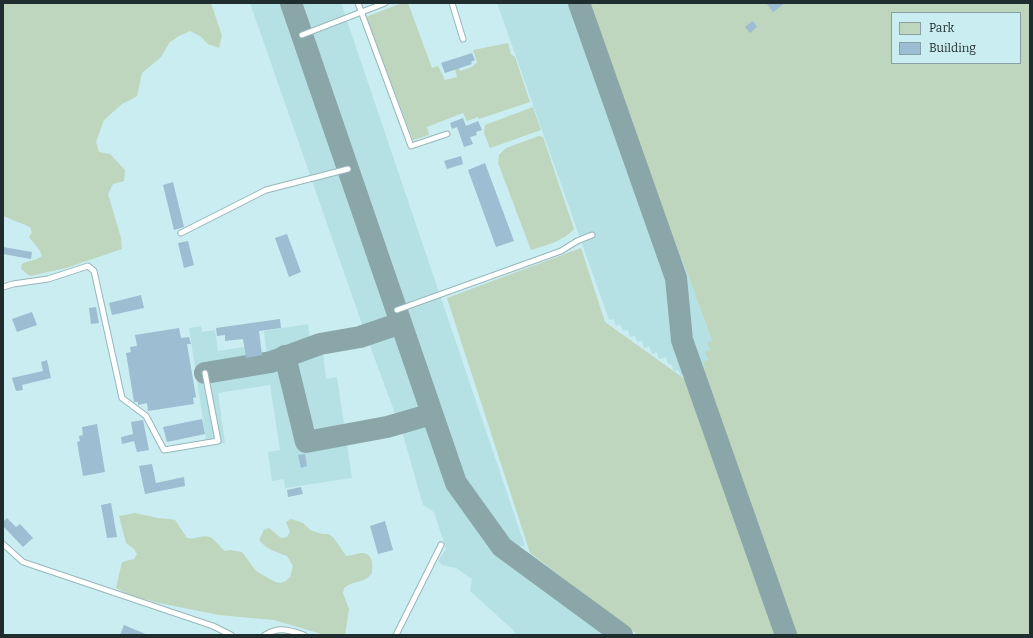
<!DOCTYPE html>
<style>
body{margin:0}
#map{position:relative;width:1033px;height:638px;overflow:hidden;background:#caedf1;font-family:Bitter,serif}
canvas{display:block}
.frame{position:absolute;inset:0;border:4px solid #202d2f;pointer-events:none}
.legend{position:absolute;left:891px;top:12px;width:130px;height:52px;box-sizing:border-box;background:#caedf1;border:1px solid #86a0a3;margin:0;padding:5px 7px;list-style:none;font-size:12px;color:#202d2f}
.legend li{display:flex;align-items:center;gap:8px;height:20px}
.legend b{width:20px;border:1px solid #86a0a3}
</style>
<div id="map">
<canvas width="1033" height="638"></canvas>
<div class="frame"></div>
<ul class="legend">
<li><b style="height:11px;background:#bed5be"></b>Park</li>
<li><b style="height:11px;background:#9cbdd2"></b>Building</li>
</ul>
</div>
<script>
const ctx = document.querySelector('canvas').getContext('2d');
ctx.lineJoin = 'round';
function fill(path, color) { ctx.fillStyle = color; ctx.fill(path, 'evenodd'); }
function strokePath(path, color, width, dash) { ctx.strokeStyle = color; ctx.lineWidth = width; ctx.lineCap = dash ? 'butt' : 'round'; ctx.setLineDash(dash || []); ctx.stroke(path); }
fill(new Path2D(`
 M250 3H341L525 546 502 547 622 635H516L512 629 470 591 472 579 456 568 442 565 438 561 446 549 434 512 423 505 403 435 363 327Z
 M497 3H585L675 259 682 257 712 342 705 368 681 376 678 370 674 371 671 364H668L666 357 659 359 657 352 652 354 649 346 644 348 642 341 637 342 635 336 630 337 628 330 623 331 620 324 616 326 614 319 609 320Z
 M308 324 310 337 321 335 326 379 337 377 352 478 285 488 284 479 272 481 268 452 280 450 270 385 218 393 225 443 207 446 189 328 201 326 202 332 215 330 218 351 244 347 246 359 267 356 264 331Z`), '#b5e1e5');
fill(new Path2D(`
 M3 3H211L222 36 219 48 208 44 200 36 190 31 179 36 170 42 161 57 142 73 137 96 132 99 122 104 104 120 96 142 99 152 110 154 125 170 124 181 113 184 108 194 121 238 122 249 66 268 30 276 21 269 22 264C29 260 36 261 42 256L40 251 29 237 32 232 30 227 3 216Z
 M402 3H408L432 68 438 66 445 80 457 77 453 61H457L460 71 472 67 477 62 473 50 508 43 511 54 515 57 530 102 479 119 478 117 467 121 463 113 427 127 429 135 413 140 366 17Z
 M585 3H1030V635H796L701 369 705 368 703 361 708 360 705 352 710 350 707 343 712 341 682 258 675 260ZM892 13H1020V63H892Z
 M533 107 541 130 490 148 484 133 485 125Z
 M539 136 543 137 574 229C563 241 547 245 531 250L498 163 499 155 506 148Z
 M581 248 605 322 686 380 776 635H638L530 553 447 298Z
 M135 513 158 518 169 519 175 520 187 538C195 540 202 534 210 537 216 540 219 547 225 551L230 550 242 552 256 571 275 582 281 583 286 581 290 577 293 566 287 556C276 552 266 549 259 540L264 530 269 528 281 538 287 537 290 532 286 522 291 519 303 523 310 530 322 534H328L333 537 346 556C352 556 357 553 362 553 373 553 373 565 372 573 363 585 355 579 344 588L343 593 349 609 345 635H325L274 620 219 615 159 603 129 595 116 588 122 562 134 559 137 554 134 549 126 543 119 516Z`), '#bed5be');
strokePath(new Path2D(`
 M291 3 456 483 502 547 622 635
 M579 3 676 278 682 340 786 635
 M285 356 306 442 387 427 432 414
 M205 373 271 362 320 344 360 337 401 323`), '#8aa6a8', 22);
fill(new Path2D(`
 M766 3H785L773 12Z
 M753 21 757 27 750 33 745 27Z
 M472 53 475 60 471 62 472 64 445 73 441 63Z
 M463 118 466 126 478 121 482 130 476 132 477 135 470 137 473 144 464 147 457 127 452 129 450 123Z
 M461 156 463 164 447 169 444 161Z
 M485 163 514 241 496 247 468 170Z
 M173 182 184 227 174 230 163 185Z
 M287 234 301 272 289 277 275 238Z
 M188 241 194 265 184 268 178 243Z
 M3 247 32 252 31 259 3 254Z
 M141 295 144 308 112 315 109 303Z
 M96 307 99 323 91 324 89 308Z
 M32 312 37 325 17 332 12 319Z
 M280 319 281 328 259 331 262 355 246 358 243 339 225 341V335L217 336 216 328Z
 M179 328 181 338 189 337 191 344H187L196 397 193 398 194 404 148 411 147 403 138 405V402H134L126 353 131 352 130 347 137 346 135 335Z
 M47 360 51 378 22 385 23 390 16 391 12 378 43 371 41 362Z
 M202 419 205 434 167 442 163 427Z
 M143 420 149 450 137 452 134 441 122 444 121 437 133 434 131 422Z
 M97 424 105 472 83 476 77 442 80 441 79 436 83 435 82 427Z
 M305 454 307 466 301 468 298 455Z
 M152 464 156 483 184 477 185 486 145 494 139 466Z
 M301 487 303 494 288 497 287 490Z
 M111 503 117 537 107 538 101 505Z
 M7 518 16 527 20 524 33 538 23 547 3 526V522Z
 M385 521 393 550 378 554 370 526Z
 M124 625 148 635H120Z`), '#9cbdd2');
const service = new Path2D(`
 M358 3 411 146 447 134
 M452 3 463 39
 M302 35 385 3
 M181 233 266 190 348 169
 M3 287 13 284 48 279 88 266 94 271 122 398 146 416 164 450 218 441 205 373
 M397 310 561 251 577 241 592 235
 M3 544 23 562 213 626 231 635
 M265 635C279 626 289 630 304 635
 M396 635 441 545`);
strokePath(service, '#96b7bb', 7);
strokePath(service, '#fff', 5);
</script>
